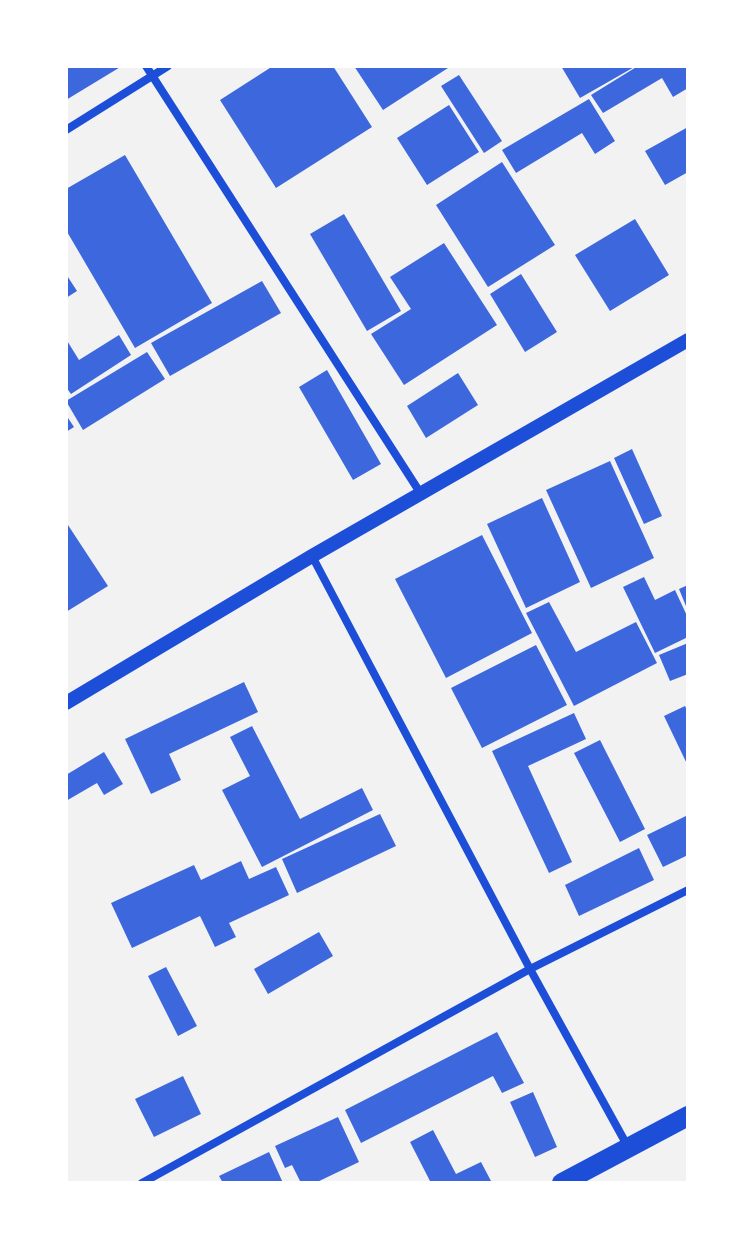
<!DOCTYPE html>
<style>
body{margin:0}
#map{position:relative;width:754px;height:1249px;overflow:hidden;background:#f2f2f2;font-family:"Times New Roman",serif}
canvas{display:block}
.frame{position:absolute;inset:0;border:68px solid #fff;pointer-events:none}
</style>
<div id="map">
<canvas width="754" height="1249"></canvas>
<div class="frame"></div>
</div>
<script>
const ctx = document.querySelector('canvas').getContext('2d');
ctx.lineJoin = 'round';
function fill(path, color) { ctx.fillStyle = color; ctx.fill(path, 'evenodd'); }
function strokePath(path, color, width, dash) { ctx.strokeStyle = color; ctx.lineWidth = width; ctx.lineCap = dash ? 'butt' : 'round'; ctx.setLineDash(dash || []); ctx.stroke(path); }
fill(new Path2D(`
 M66 66H122L66 100Z
 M273 66H333L372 127 276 188 220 100Z
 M354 66H447L448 68 383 110Z
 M561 66 587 67 636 66 580 98Z
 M638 66H688V88L673 97 662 78 603 113 591 95Z
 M459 75 502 141 484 153 441 86Z
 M589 99 615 141 595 154 582 133 516 173 502 150Z
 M449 105 479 152 427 185 397 138Z
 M688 127V172L665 185 645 151Z
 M125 155 212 303 135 348 66 230V189Z
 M502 162 555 245 488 287 436 205Z
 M344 214 401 311 367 331 310 234Z
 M635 219 669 275 610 311 575 255Z
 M444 243 497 325 404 385 371 334 411 309 390 277Z
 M66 274 77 291 66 298Z
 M521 274 557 332 525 352 490 294Z
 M262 281 281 313 170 376 151 343Z
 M119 335 131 355 71 394 66 387V339L79 360Z
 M147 352 165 379 83 430 66 401Z
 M327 370 381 464 353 480 299 387Z
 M458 373 478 405 426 438 407 406Z
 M66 415 74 427 66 432Z
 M632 449 662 516 644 524 614 458Z
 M610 461 654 558 591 588 546 490Z
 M542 498 580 582 526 608 487 524Z
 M66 522 108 586 66 612Z
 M482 535 532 633 446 678 395 579Z
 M644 577 655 600 675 590 688 618V637L655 653 623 587Z
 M688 585V611L679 589Z
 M549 602 576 652 636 622 657 663 574 706 526 613Z
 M688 643V674L670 681 659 655Z
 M536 645 567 705 482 748 451 688Z
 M244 682 258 712 169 754 181 780 151 794 125 739Z
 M685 706 688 712V766L664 716Z
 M574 713 586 739 528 766 572 862 549 873 492 751Z
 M252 726 300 819 362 788 373 810 262 867 222 790 250 776 230 737Z
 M600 740 645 829 620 842 574 753Z
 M104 752 123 784 104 795 97 783 66 801V775Z
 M380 814 396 846 297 893 282 859Z
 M688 815V855L663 867 647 835Z
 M639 848 654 880 579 916 565 885Z
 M241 861 249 879 276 867 289 895 229 923 236 937 215 947 200 916 132 948 111 903 194 865 201 880Z
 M319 932 333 956 268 994 254 969Z
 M166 967 197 1026 178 1036 148 976Z
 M497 1032 524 1083 502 1093 493 1076 361 1143 345 1110Z
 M183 1076 201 1114 154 1137 135 1099Z
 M533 1092 557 1147 535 1157 510 1102Z
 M338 1117 359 1162 315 1183H301L292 1165 285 1168 275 1146Z
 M433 1130 456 1174 481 1162 491 1181 431 1183 410 1142Z
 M269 1152 283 1183H223L219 1176Z`), '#3d67dc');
strokePath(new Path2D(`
 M146 66 421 494
 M66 130 168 66
 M312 556 530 969 628 1147
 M142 1183 530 969 688 890`), '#1d4ed8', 8);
strokePath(new Path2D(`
 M66 703 312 556 688 340`), '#1d4ed8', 14);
strokePath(new Path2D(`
 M562 1183 688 1116`), '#1d4ed8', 20);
</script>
